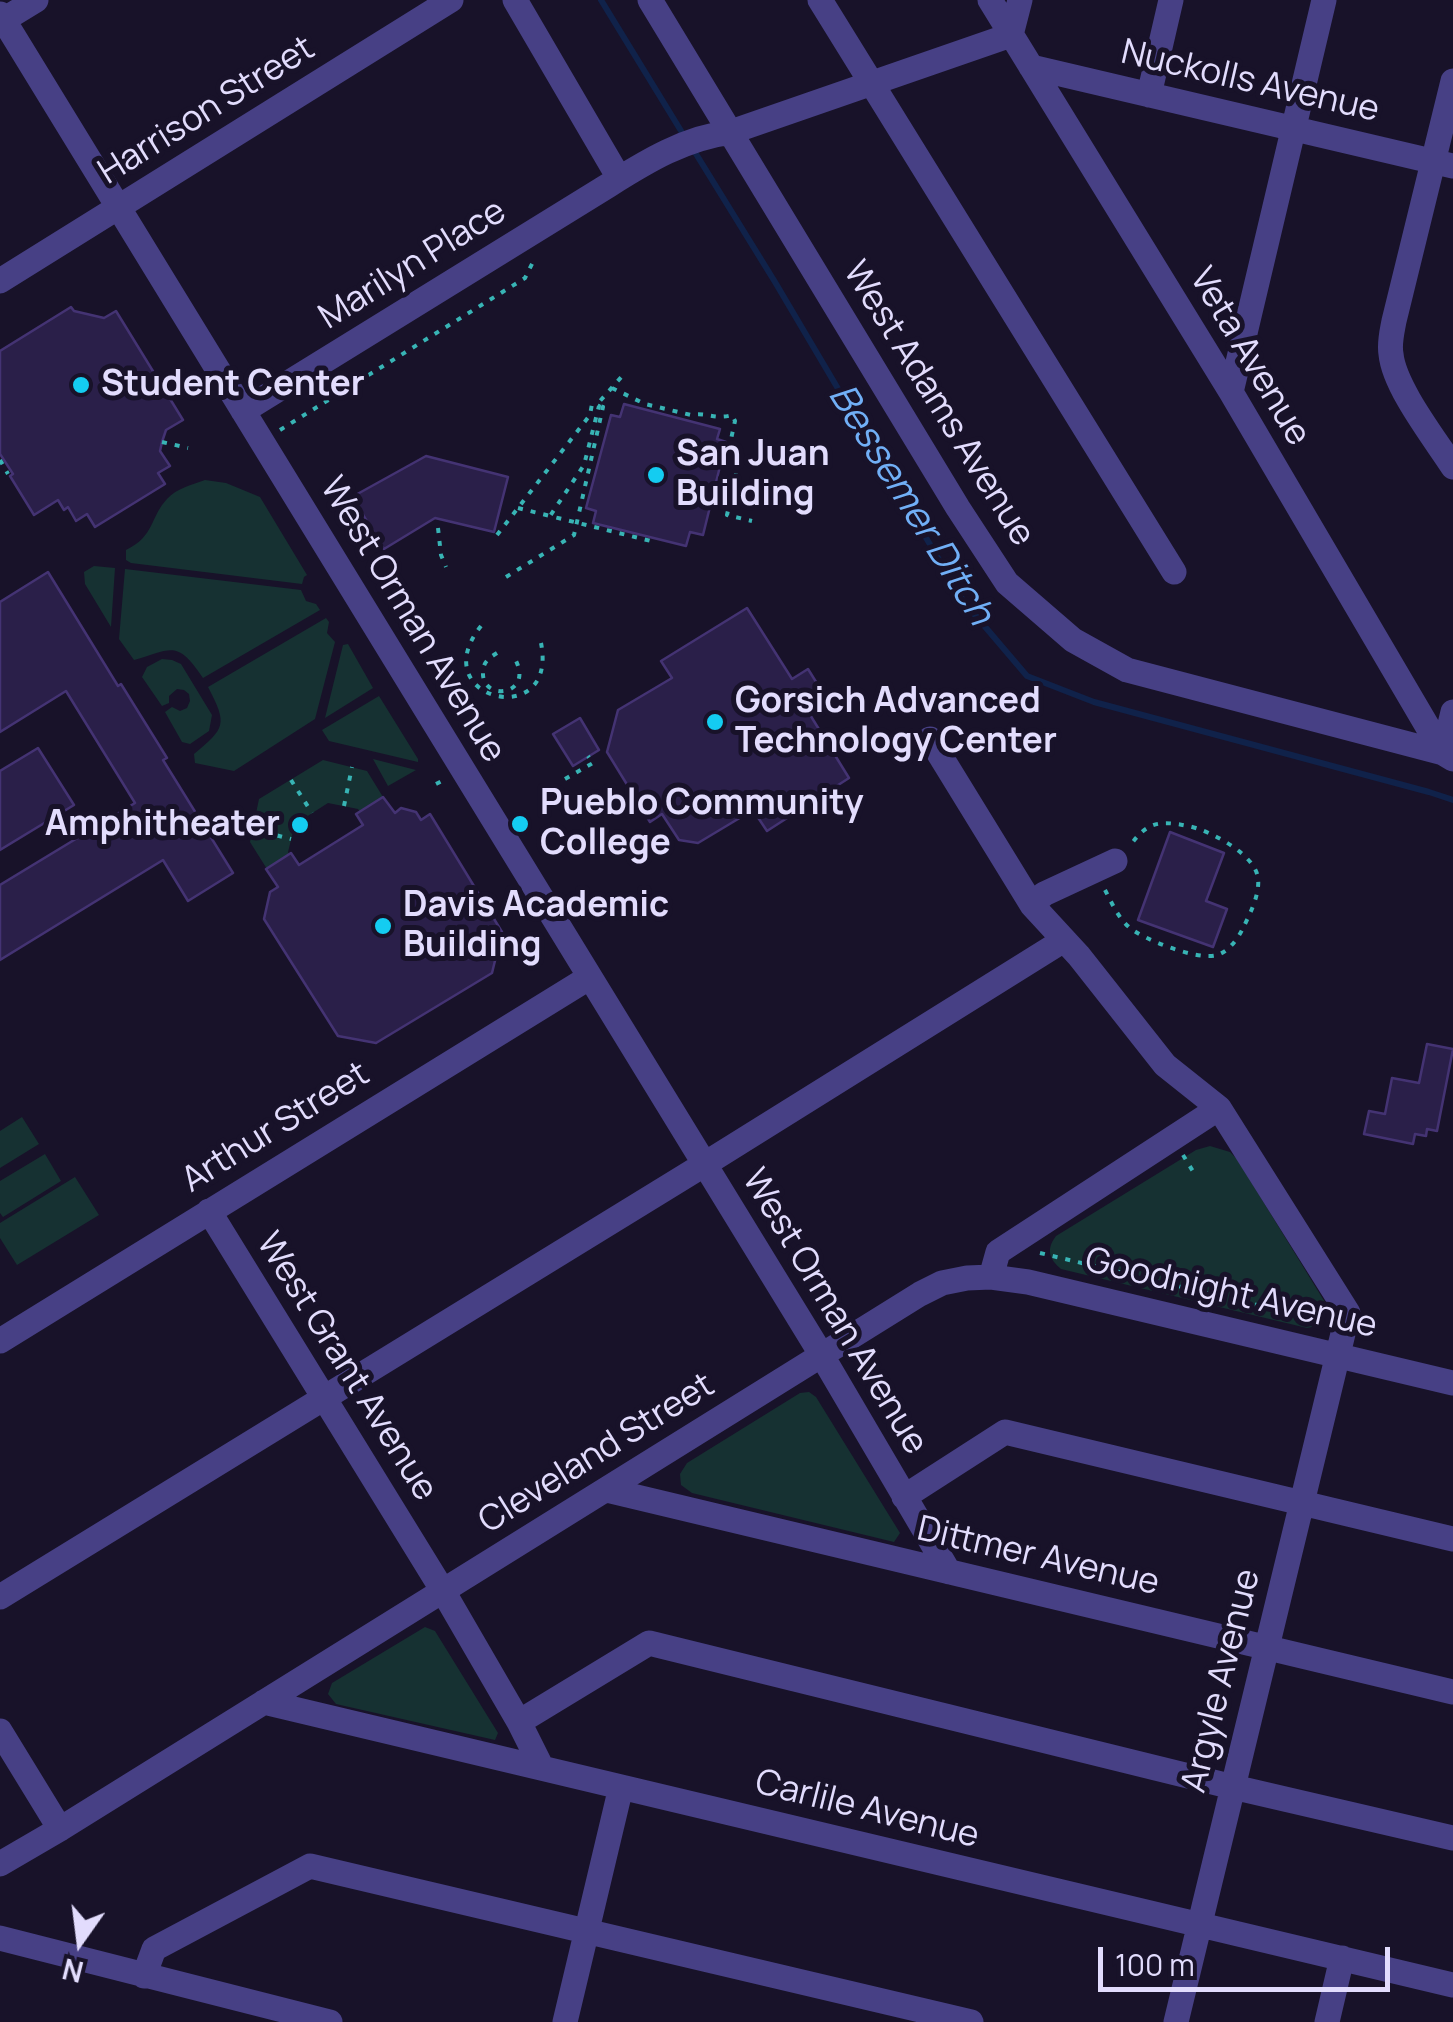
<!DOCTYPE html>
<style>
body{margin:0}
#map{position:relative;width:1453px;height:2022px;overflow:hidden;background:#181229;font-family:Manrope,sans-serif}
canvas{display:block}
.north{position:absolute;left:30px;top:1892px;width:100px;height:100px;-webkit-text-stroke:8px #181229;paint-order:stroke;rotate:194deg;font-size:28px;font-weight:700;line-height:40px;text-align:center;color:#e2dcfd}
.north::after{content:'';display:block;margin:auto;width:35px;height:45px;background:#e2dcfd;clip-path:polygon(50% 0,100% 100%,50% 72%,0 100%)}
.scale{position:absolute;left:1098px;top:1947px;width:292px;height:45px;box-sizing:border-box;border:5px solid #e2dcfd;border-top:0;padding-left:12px;font-size:30px;line-height:35px;white-space:nowrap;color:#e2dcfd;-webkit-text-stroke:8px #181229;paint-order:stroke}
</style>
<div id="map">
<canvas width="1453" height="2022"></canvas>
<div class="north">N</div>
<div class="scale">100 m</div>
</div>
<script>
const ctx = document.querySelector('canvas').getContext('2d');
ctx.lineJoin = 'round';
function fill(path, color) { ctx.fillStyle = color; ctx.fill(path, 'evenodd'); }
function strokePath(path, color, width, dash) { ctx.strokeStyle = color; ctx.lineWidth = width; ctx.lineCap = dash ? 'butt' : 'round'; ctx.setLineDash(dash || []); ctx.stroke(path); }
function write(font, color, halo, rows, align = 'center') {
  ctx.font = font + ' Manrope,sans-serif'; ctx.lineWidth = 10; ctx.setLineDash([]); ctx.textBaseline = 'middle'; ctx.strokeStyle = halo; ctx.fillStyle = color; for (const [text, x, y, turn = 0] of rows) {
    ctx.save(); ctx.translate(x, y); ctx.rotate((+turn || 0) * Math.PI / 180); ctx.textAlign = isNaN(turn) ? turn : align; if (halo) ctx.strokeText(text, 0, 0); ctx.fillText(text, 0, 0); ctx.restore();
  }
}
fill(new Path2D(`
 M205 480 226 483 260 497 307 575 304 577 302 584 131 563 126 560V550C155 536 150 517 167 499 177 488 192 485 205 480Z
 M94 566 115 568 111 627 85 584 84 572Z
 M125 569 301 590 306 601 316 604 320 610 203 678C177 639 172 649 134 660L119 639Z
 M326 618 329 622 327 633 335 642 315 719 234 771 195 763 194 754C225 728 228 725 208 687Z
 M348 644 373 688 325 718 343 645Z
 M162 659 172 660 181 664 212 715 209 731 190 744 182 742 165 712 172 707 180 711 187 708 190 701 189 694 184 690 177 689 169 696V703L162 706 142 677 147 667Z
 M379 696 418 759V762L329 741 322 730Z
 M373 759 416 770 388 786Z
 M323 760 367 771 383 797 360 812 358 809 328 803 295 824 288 852 289 854 267 869 250 842 259 799Z
 M22 1117 39 1144 0 1168V1131Z
 M1210 1146 1230 1152 1237 1159 1326 1304 1327 1312 1317 1326 1307 1328 1061 1269C1049 1259 1046 1249 1056 1236L1196 1150Z
 M45 1154 61 1181 3 1217 0 1213V1181Z
 M75 1177 99 1215 17 1265 0 1238V1223Z
 M809 1392 816 1397 900 1533 894 1542 692 1493 681 1485 680 1474 687 1463 800 1393Z
 M425 1627 435 1631 498 1733 495 1740 336 1704 328 1694 332 1683Z`), '#163132');
strokePath(new Path2D(`
 M601 0 686 139
 M693 149 775 282 964 602 1027 676 1094 702 1429 792 1453 800`), '#10224a', 6);
const building = new Path2D(`
 M71 307 74 311 104 318 116 311 183 420 166 430 162 442 160 451 170 466 158 473 165 484 95 527 87 514 76 521 68 507 64 510 58 500 34 515 10 476 13 474 0 454V351Z
 M624 404 720 429 717 439 726 442 703 535 690 532 686 546 593 523 596 511 586 508 611 415 620 417Z
 M426 456 508 477 494 532 435 518 384 549 352 497Z
 M48 572 118 686 121 684 167 758 163 760 233 873 188 901 163 860 0 960V885L135 803 66 691 0 732V602Z
 M747 608 792 679 808 669 823 693 804 705 849 778 767 831 753 810 698 843 679 840 662 814 650 822 607 752 618 710 672 678 661 661Z
 M580 718 599 750 573 766 553 734Z
 M38 748 74 805 0 850V771Z
 M383 797 395 813 401 808 416 812 421 820 430 814 502 932 492 973 376 1043 338 1036 264 919 270 892 278 887 266 869 291 853 299 865 363 825 356 814Z
 M1170 832 1224 853 1206 901 1227 909 1213 947 1138 920Z
 M1427 1044 1453 1049 1437 1131 1427 1129 1426 1136 1415 1134 1413 1144 1364 1134 1369 1111 1385 1114 1392 1078 1419 1083Z`);
fill(building, '#2a1f49');
strokePath(building, '#443373', 2.5);
strokePath(new Path2D(`
 M612 388 645 404 691 415C707 412 715 420 732 415L735 421 728 453 740 456 727 515 752 521
 M280 430 525 278 535 258
 M162 442 188 448
 M0 460 8 474
 M518 508 550 516
 M438 528 441 555 446 567
 M497 535 590 415 592 404 599 406 584 465 550 516 655 542
 M506 577 574 535 603 407 599 406 600 401 624 374
 M481 626C422 700 559 732 541 643
 M497 653C489 658 483 662 483 672 481 702 535 696 515 659
 M565 779 593 763 588 756
 M291 780 312 813
 M436 784 446 779
 M344 806 352 767
 M614 807 634 795
 M252 829 291 839
 M1105 890C1112 903 1118 918 1130 928 1145 940 1198 961 1217 955 1228 952 1238 939 1243 928 1250 914 1260 894 1258 878 1255 854 1209 830 1188 826 1158 820 1147 822 1129 847
 M1183 1155 1194 1173
 M1040 1253 1286 1312 1323 1315`), '#38b4b5', 4, [5, 8]);
strokePath(new Path2D(`
 M515 0 619 178
 M650 0 958 508 1007 583 1073 640 1127 670 1443 753 1453 759
 M820 0 1174 572
 M990 0 1231 392 1443 753
 M0 14 821 1354 949 1572
 M0 22 36 0
 M1031 67 1453 166
 M1453 81 1394 321C1392 332 1389 343 1391 354 1394 387 1435 439 1453 467
 M1149 95 1171 0
 M0 281 451 0
 M1231 392 1324 0
 M243 411 609 185C647 161 685 138 731 132L1011 35 1020 0
 M930 739 1032 905 1079 956 1165 1065 1219 1108 1348 1313 1176 2022
 M1443 753 1453 712
 M1032 905 1044 894 1115 861
 M209 1211 443 1591 519 1722 542 1768
 M991 1277 998 1252 1219 1108
 M0 1341 590 977
 M607 1490 1453 1692
 M904 1497 1005 1432 1453 1539
 M0 1597 705 1164 1064 940
 M264 1702 1453 1985
 M519 1722 649 1643 1233 1787 1453 1838
 M0 1731 60 1829
 M0 1864 60 1829 920 1294 942 1283 967 1278 991 1277 1028 1282 1453 1383
 M0 1938 330 2022
 M144 1976 154 1949 310 1866 971 2022
 M565 2022 621 1787
 M1327 2022 1342 1958`), '#474085', 25);
for (const [x, y, r, color] of [
 [81,385,10,"#14ccf1"],
 [656,475,10,"#14ccf1"],
 [715,722,10,"#14ccf1"],
 [520,824,10,"#14ccf1"],
 [300,825,10,"#14ccf1"],
 [383,926,10,"#14ccf1"]
]) { const dot = new Path2D(); dot.arc(x, y, r, 0, 2 * Math.PI); ctx.fillStyle = color; ctx.fill(dot); strokePath(dot, '#181229', 4); }
write('35px', '#e2dcfd', '#181229', [
 ["Nuckolls Avenue",1250,82,13],
 ["Harrison Street",207,111,-32],
 ["Marilyn Place",413,265,-32],
 ["Veta Avenue",1249,357,59],
 ["West Adams Avenue",938,404,58],
 ["West Orman Avenue",412,620,59],
 ["Arthur Street",276,1128,-32],
 ["Goodnight Avenue",1231,1294,13],
 ["West Orman Avenue",834,1312,59],
 ["West Grant Avenue",346,1367,58],
 ["Cleveland Street",597,1454,-32],
 ["Dittmer Avenue",1038,1557,13],
 ["Argyle Avenue",1222,1681,-76],
 ["Carlile Avenue",867,1810,14]
]);
write('bold 35px', '#e2dcfd', '#181229', [
 ["Student Center",101,385],
 ["San Juan",676,455],
 ["Building",676,495],
 ["Gorsich Advanced",735,702],
 ["Technology Center",735,742],
 ["Pueblo Community",540,804],
 ["College",540,844],
 ["Amphitheater",280,825,"right"],
 ["Davis Academic",403,906],
 ["Building",403,946]
], 'left');
write('italic 38px', '#71aff6', '#181229', [
 ["Bessemer Ditch",910,505,58]
]);
</script>
